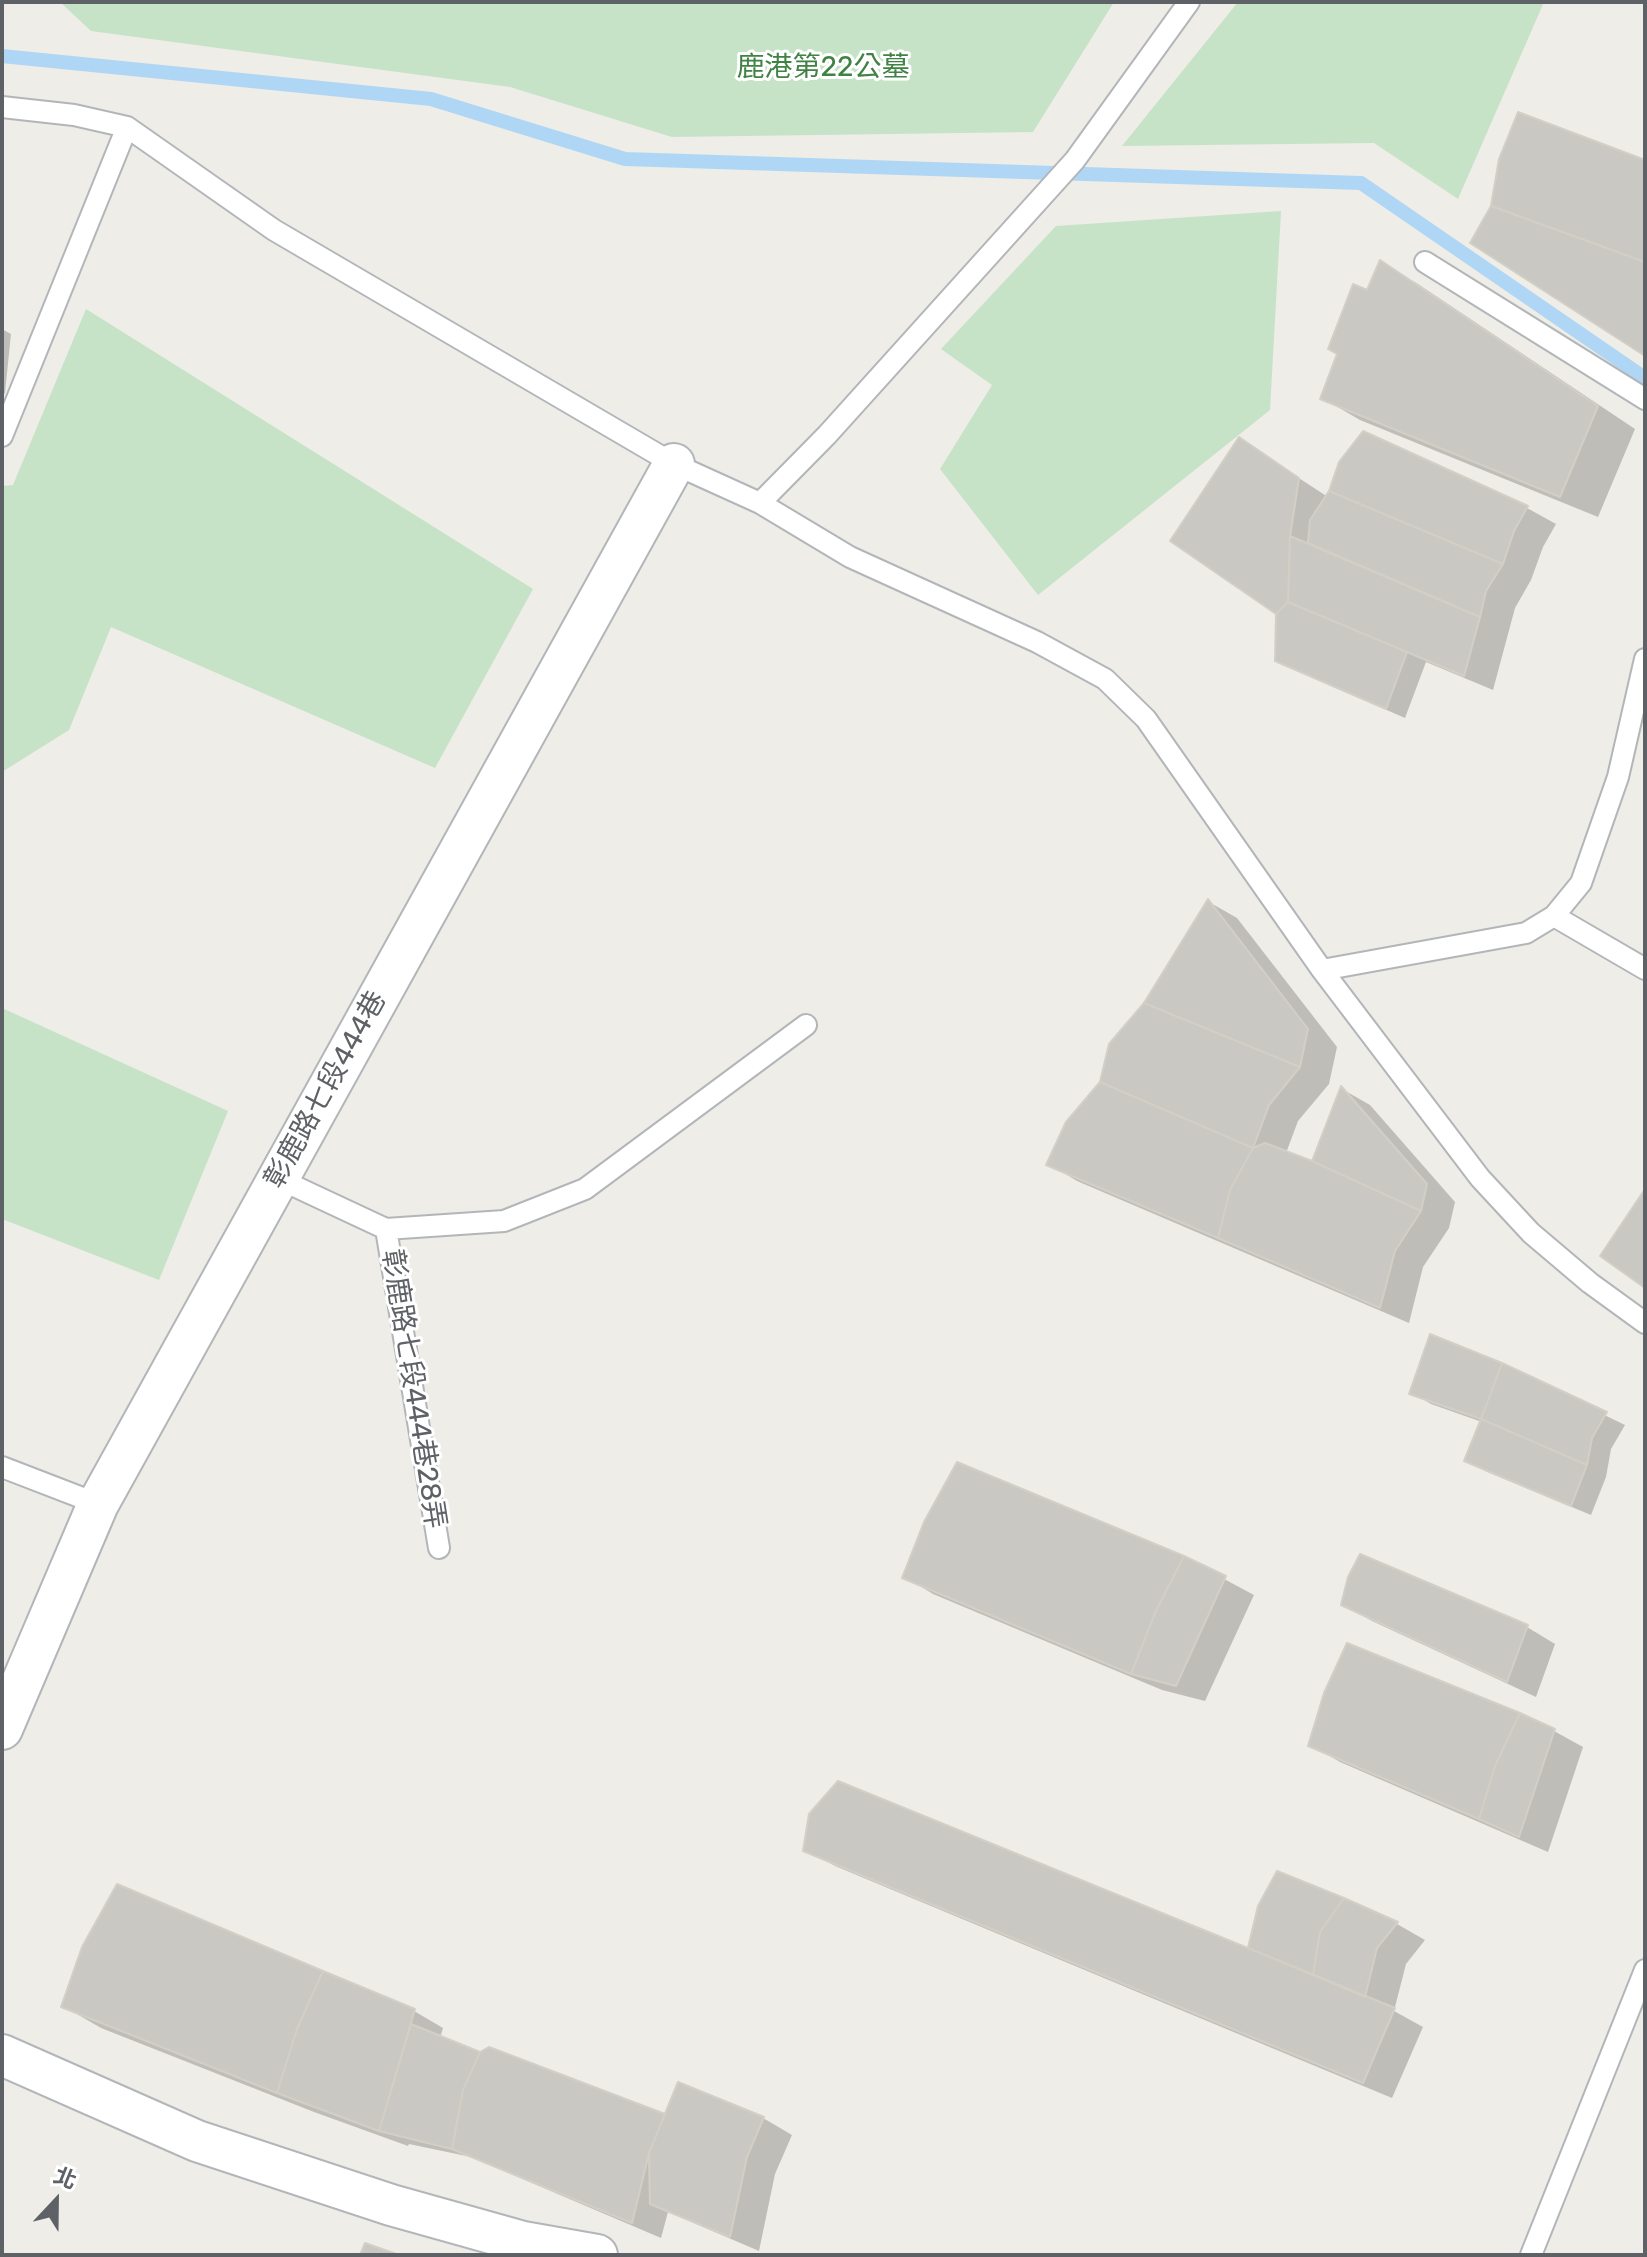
<!DOCTYPE html>
<meta charset="utf-8">
<style>
body{margin:0}
#map{position:relative;width:1647px;height:2257px;overflow:hidden;background:#eeede7;font-family:Rubik,"Noto Sans TC",sans-serif}
canvas{display:block}
.frame{position:absolute;inset:0;border:4px solid #5e6165;pointer-events:none}
.north{position:absolute;left:16px;top:2161px;width:80px;height:80px;-webkit-text-stroke:6px #fff;paint-order:stroke;rotate:22deg;font-size:22px;font-weight:700;line-height:32px;text-align:center;color:#5e6165}
.north::after{content:'';display:block;margin:auto;width:28px;height:36px;background:#5e6165;clip-path:polygon(50% 0,100% 100%,50% 72%,0 100%)}
</style>
<div id="map">
<canvas width="1647" height="2257"></canvas>
<div class="frame"></div>
<div class="north">北</div>
</div>
<script>
const ctx = document.querySelector('canvas').getContext('2d');
ctx.lineJoin = 'round';
function fill(path, color) { ctx.fillStyle = color; ctx.fill(path, 'evenodd'); }
function strokePath(path, color, width, dash) { ctx.strokeStyle = color; ctx.lineWidth = width; ctx.lineCap = dash ? 'butt' : 'round'; ctx.setLineDash(dash || []); ctx.stroke(path); }
function write(font, color, halo, rows, align = 'center') {
  ctx.font = font + ' Rubik,"Noto Sans TC",sans-serif'; ctx.lineWidth = 6; ctx.setLineDash([]); ctx.textBaseline = 'middle'; ctx.strokeStyle = halo; ctx.fillStyle = color; for (const [text, x, y, turn = 0] of rows) {
    ctx.save(); ctx.translate(x, y); ctx.rotate((+turn || 0) * Math.PI / 180); ctx.textAlign = isNaN(turn) ? turn : align; if (halo) ctx.strokeText(text, 0, 0); ctx.fillText(text, 0, 0); ctx.restore();
  }
}
fill(new Path2D(`
 M60 2H1114L1033 132 672 137 510 87 91 31Z
 M1238 2H1544L1458 199 1374 143 1122 146Z
 M1281 211 1270 410 1038 595 940 469 992 385 941 349 1056 226Z
 M86 309 533 589 435 768 111 627 69 730 2 772V486L13 485Z
 M2 1008 228 1111 159 1280 2 1219Z`), '#c6e3c7');
fill(new Path2D(`
 M1381 263 1418 284 1635 429 1598 517 1360 420 1322 398Z
 M2 329 11 334 5 393 2 396Z
 M1364 433 1527 508 1556 524 1543 547 1531 580 1515 608 1493 690 1426 662 1405 718 1297 671 1277 660 1278 612 1240 440 1328 497Z
 M1209 902 1237 918 1337 1047 1329 1084 1298 1121 1286 1153 1313 1164 1342 1089 1370 1105 1455 1202 1449 1228 1423 1267 1409 1323 1077 1181 1049 1164 1102 1083 1145 1004Z
 M1501 1365 1625 1425 1611 1449 1606 1477 1591 1515 1485 1471 1466 1460 1482 1422 1431 1404 1412 1393Z
 M1183 1557 1254 1595 1205 1701 1162 1690 933 1594 905 1577Z
 M1343 1604 1527 1627 1555 1644 1536 1697 1372 1621Z
 M1554 1731 1583 1747 1548 1852 1340 1762 1311 1745Z
 M806 1849 1249 1951 1260 1906 1277 1874 1397 1924 1425 1940 1406 1964 1394 2011 1423 2027 1392 2098 835 1866Z
 M322 1973 414 2011 443 2028 440 2038 667 2117 763 2118 792 2135 775 2174 759 2251 668 2212 661 2238 471 2157 409 2144 408 2146 314 2112 101 2028 63 2006Z`), '#0003');
strokePath(new Path2D(`
 M2 56 431 99 625 159 1361 183 1645 378`), '#b0d6f5', 14);
const building = new Path2D(`
 M1518 112 1645 160V262L1491 206 1499 159Z
 M1491 206 1645 262V356L1470 243Z
 M1380 260 1598 406 1560 497 1320 399 1337 354 1328 349 1353 284 1367 290Z
 M1363 431 1528 506 1514 531 1503 564 1329 491 1339 462Z
 M1239 437 1299 478 1290 536 1288 602 1276 614 1170 541Z
 M1329 491 1503 564 1486 591 1480 617 1308 543 1310 520Z
 M1290 536 1480 617 1464 676 1288 602Z
 M1288 602 1407 652 1386 709 1275 661 1276 614Z
 M1208 899 1308 1029 1300 1067 1144 1003Z
 M1144 1003 1300 1067 1269 1105 1253 1148 1100 1082 1109 1044Z
 M1100 1082 1253 1148 1230 1190 1218 1238 1046 1165 1066 1122Z
 M1341 1086 1427 1184 1421 1211 1312 1161Z
 M1265 1143 1312 1161 1421 1211 1395 1251 1380 1308 1218 1238 1230 1190 1253 1148Z
 M1645 1189V1288L1600 1256Z
 M1430 1334 1502 1363 1481 1419 1409 1394Z
 M1502 1363 1607 1412 1592 1438 1587 1465 1481 1419Z
 M1481 1419 1587 1465 1571 1506 1464 1461Z
 M957 1462 1184 1556 1155 1613 1131 1674 902 1578 924 1522Z
 M1360 1554 1528 1625 1507 1682 1341 1605 1348 1577Z
 M1184 1556 1226 1576 1176 1686 1131 1674 1155 1613Z
 M1347 1643 1520 1713 1495 1766 1479 1819 1308 1746 1324 1693Z
 M1520 1713 1555 1729 1519 1837 1479 1819 1495 1766Z
 M838 1781 1395 2008 1363 2083 803 1851 809 1814Z
 M1277 1871 1344 1898 1320 1932 1313 1975 1248 1948 1258 1906Z
 M117 1884 323 1971 297 2029 277 2093 61 2007 82 1947Z
 M1344 1898 1398 1922 1377 1948 1365 1997 1313 1975 1320 1932Z
 M323 1971 415 2009 379 2131 277 2093 297 2029Z
 M411 2024 480 2052 463 2090 452 2149 379 2131Z
 M489 2047 665 2114 649 2153 632 2223 452 2149 463 2090 480 2052Z
 M678 2082 764 2117 747 2157 730 2237 650 2204 649 2153Z
 M365 2243 399 2255H360Z`);
fill(building, '#cac8c3');
strokePath(building, '#d2cfc5', 2);
const lane = new Path2D(`
 M2 107 74 115 127 127 274 230 674 464 760 503 850 557 1037 642 1105 679 1146 719 1322 970 1480 1178 1531 1233 1590 1283 1645 1323
 M1425 262 1645 399
 M2 436 127 127
 M760 503 827 435 1075 160 1189 2
 M1554 916 1645 969
 M1322 970 1526 933 1554 916 1581 883 1618 777 1645 659
 M277 1178 386 1229 504 1221 585 1189 806 1025
 M386 1229 439 1548
 M2 1467 98 1504
 M1531 2255 1645 1970`);
const street = new Path2D(`
 M2 1729 98 1504 674 464
 M2 2055 197 2141 391 2205 523 2242 597 2255`);
strokePath(lane, '#b3b6b9', 24);
strokePath(street, '#b3b6b9', 44);
strokePath(lane, '#fff', 20);
strokePath(street, '#fff', 40);
write('28px', '#408244', '#fff', [
 ["鹿港第22公墓",823,68]
]);
write('28px', '#5e6165', '#fff', [
 ["彰鹿路七段444巷",326,1090,-61],
 ["彰鹿路七段444巷28弄",413,1389,81]
]);
</script>
